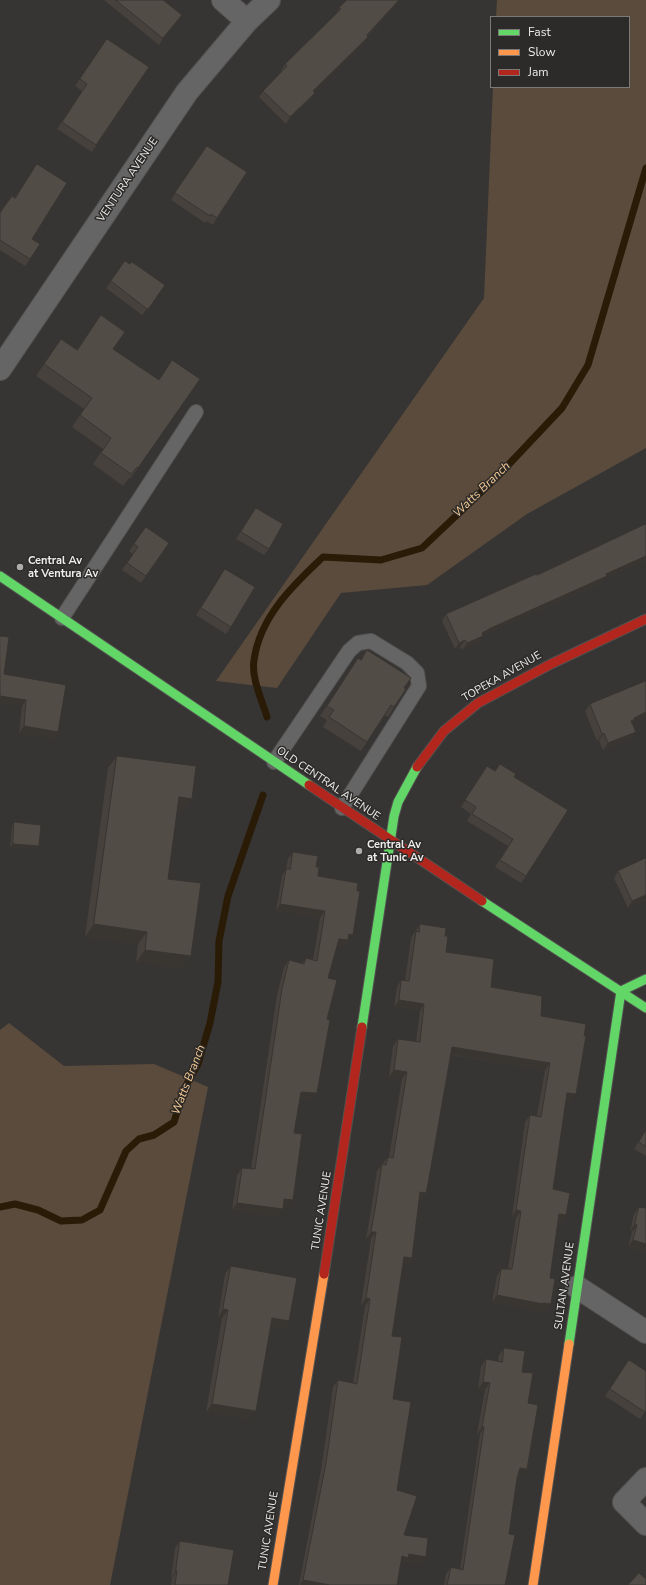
<!DOCTYPE html>
<style>
body{margin:0}
#map{position:relative;width:646px;height:1585px;overflow:hidden;background:#373533;font-family:"Nunito Sans",sans-serif}
canvas{display:block}
.legend{position:absolute;left:490px;top:16px;width:140px;height:72px;box-sizing:border-box;background:#2d2b29;border:1px solid #7a7977;margin:0;padding:5px 7px;list-style:none;font-size:12px;color:#eeedeb}
.legend li{display:flex;align-items:center;gap:8px;height:20px}
.legend b{width:20px;border:1px solid #7a7977}
</style>
<div id="map">
<canvas width="646" height="1585"></canvas>
<ul class="legend">
<li><b style="height:5px;background:#63d668"></b>Fast</li>
<li><b style="height:5px;background:#ff974d"></b>Slow</li>
<li><b style="height:5px;background:#b3261e"></b>Jam</li>
</ul>
</div>
<script>
const ctx = document.querySelector('canvas').getContext('2d');
ctx.lineJoin = 'round';
function fill(path, color) { ctx.fillStyle = color; ctx.fill(path, 'evenodd'); }
function strokePath(path, color, width, dash) { ctx.strokeStyle = color; ctx.lineWidth = width; ctx.lineCap = dash ? 'butt' : 'round'; ctx.setLineDash(dash || []); ctx.stroke(path); }
function write(font, color, halo, rows, align = 'center') {
  ctx.font = font + ' "Nunito Sans",sans-serif'; ctx.lineWidth = 3; ctx.setLineDash([]); ctx.textBaseline = 'middle'; ctx.strokeStyle = halo; ctx.fillStyle = color; for (const [text, x, y, turn = 0] of rows) {
    ctx.save(); ctx.translate(x, y); ctx.rotate((+turn || 0) * Math.PI / 180); ctx.textAlign = isNaN(turn) ? turn : align; if (halo) ctx.strokeText(text, 0, 0); ctx.fillText(text, 0, 0); ctx.restore();
  }
}
fill(new Path2D(`
 M497 0H646V448L527 514 427 585 341 593 277 688 216 681 484 298 493 87H629V17H496Z
 M9 1023 64 1066 154 1064 208 1087 110 1585H0V1030Z`), '#5a4b3c');
strokePath(new Path2D(`
 M267 717C262 700 251 678 254 660 260 617 292 586 323 557L381 560 422 548 495 479 562 408 588 365 646 168
 M0 1207 15 1204 38 1210 61 1221 82 1220 100 1210 126 1151 139 1139 154 1135 174 1122 184 1089 198 1064 210 1023 218 982 219 941 228 896 263 795`), '#2a1b07', 7);
const lane = new Path2D(`
 M62 618 196 412
 M274 762 349 651 358 643 371 641 407 663 417 673 419 686 342 808`);
const street = new Path2D(`
 M223 0 247 21
 M0 369 187 92 247 21 269 0
 M577 1287 646 1332
 M646 1479 624 1502 646 1524`);
const fast = new Path2D(`
 M0 576 309 785
 M482 901 646 1008
 M621 991 646 979
 M362 1027 394 816 398 802 417 767
 M569 1344 621 991`);
const slow = new Path2D(`
 M273 1585 324 1274
 M533 1585 569 1344`);
const jam = new Path2D(`
 M417 767 444 731 478 703 551 664 646 619
 M309 785 482 901
 M324 1274 362 1027`);
strokePath(lane, '#535251', 16);
strokePath(street, '#535251', 24);
strokePath(fast, '#535251', 11);
strokePath(slow, '#535251', 11);
strokePath(jam, '#535251', 11);
strokePath(lane, '#666565', 14);
strokePath(street, '#666565', 22);
strokePath(fast, '#63d668', 9);
strokePath(slow, '#ff974d', 9);
strokePath(jam, '#b3261e', 9);
fill(new Path2D(`
 M104 0H163L182 15 159 45Z
 M347 0H400L368 36V37L364 43 314 92 315 93 310 99 286 124 259 97 263 91 282 72 281 71 285 64 335 15 339 8Z
 M107 39 149 67 92 152 57 129 82 91 75 86Z
 M207 146 217 218 213 225 206 221 205 223 171 200Z
 M37 164 32 239 30 259 25 266 0 250V212L15 198Z
 M125 261 165 285 145 315H142L106 288Z
 M61 339 77 350 113 349 159 380 200 379 130 479 129 478 123 486 93 464 103 449 72 427 84 409 36 376Z
 M256 508 269 549 264 555 236 539Z
 M646 524V560L605 578 602 583 486 634 483 636 479 642 462 650 460 647 455 649 442 621 446 614 537 575Z
 M146 527 169 543 141 583 122 570 133 554 129 551Z
 M225 569 231 627 226 634 196 615Z
 M367 650 404 688 394 707 388 717 385 715 361 751 323 727 327 720 320 716 358 658 361 660Z
 M4 674 58 732 53 739 19 733 22 706Z
 M646 680V717L632 723 636 732 631 739 603 750 599 740 597 741 585 711 590 704 644 682Z
 M117 756 183 811 177 810 168 879 182 968 136 962 138 944 85 937 108 768Z
 M500 764 514 777 526 876 521 883 495 867 508 846 467 821 471 814 461 807 487 766 495 771Z
 M14 822 39 846 37 849 10 847 12 826Z
 M293 852 316 867 318 876 348 942 343 947 337 946 328 978 327 1019 317 1093 313 1100 300 1099 294 1133 288 1207 283 1206 278 1216 232 1210 237 1175 242 1168 251 1169 277 995 284 967 289 960 302 964 306 958 313 960 320 918 276 911 282 876 286 869 288 859Z
 M646 858V900L628 908 614 878 618 871Z
 M420 924 445 936 446 952 491 987 541 1016 571 1101 566 1100 553 1189 566 1215 562 1222H558L550 1278 551 1304 546 1311 539 1310 538 1311 492 1302 497 1276 501 1269H508L516 1218 512 1217 525 1122 530 1115 537 1116 545 1070 451 1055 426 1193 421 1200H419L412 1258 407 1265 403 1264 392 1336 393 1399 397 1490 404 1535 421 1564 405 1561 403 1564H400L397 1585H299L321 1470 333 1387 338 1380 353 1383 365 1306 361 1305 371 1239H366L371 1210 377 1171 388 1157H389L402 1079 389 1077 393 1046 398 1039 416 1042 420 1011 394 1007 397 987 401 980 405 981 411 938Z
 M646 1129V1156L634 1149Z
 M639 1207 646 1208V1252L628 1247 632 1232 630 1231 634 1214Z
 M231 1266 289 1321 284 1329 271 1327 250 1419 206 1412 222 1318H218L225 1274Z
 M504 1348 522 1372 528 1403 527 1469 522 1476 517 1475V1478L509 1534 505 1585H444L446 1574 451 1567 460 1569 480 1434H477L485 1390 478 1389 481 1366 486 1359 498 1361 499 1355Z
 M629 1360 646 1410 640 1419 605 1396Z
 M180 1541 228 1585H171L172 1578H171L175 1548Z`), '#46413c');
fill(new Path2D(`
 M399 0H400L362 42 367 35Z
 M182 15 178 21 159 45 163 38Z
 M368 37 364 43 309 98 313 91Z
 M315 93 310 99 286 124 290 117Z
 M165 285 145 315H142L147 309Z
 M646 556V560L605 578 602 583 486 634 483 636 479 642 462 650 467 643 482 633 491 628 606 574Z
 M465 640 460 647 455 649 459 643Z
 M0 696 26 700 22 706 0 704Z
 M646 712V717L632 723 626 728 634 718Z
 M24 726 58 732 53 739 19 733Z
 M636 732 631 739 603 750 608 743Z
 M604 733 599 740 597 741 602 734Z
 M179 797 192 799 183 811 170 810Z
 M13 844 39 846 37 849 10 847Z
 M646 895V900L628 908 632 901Z
 M280 904 325 911 320 918 276 911Z
 M94 924 147 932 138 944 85 937Z
 M349 934 353 935 343 947 334 946 339 939Z
 M145 950 191 956 182 968 136 962Z
 M399 1000 424 1004 420 1011 394 1007Z
 M452 1047 550 1063 545 1070 447 1054Z
 M394 1070 407 1072 402 1079 389 1077Z
 M301 1092 317 1093 313 1100 296 1099Z
 M567 1093 576 1094 571 1101 562 1099Z
 M420 1192 426 1193 421 1200 416 1199Z
 M284 1199 293 1200 288 1207 279 1206Z
 M237 1203 283 1209 278 1216 232 1210Z
 M516 1210 521 1211 516 1218 512 1217Z
 M559 1214 566 1215 562 1222 554 1221Z
 M635 1224 637 1225 632 1232 630 1231Z
 M371 1232H376L371 1239H366Z
 M633 1240 646 1244V1252L628 1247Z
 M404 1257 412 1258 407 1265 399 1264Z
 M497 1295 551 1304 546 1311 539 1310 538 1311 492 1302Z
 M366 1298 370 1299 365 1306 361 1305Z
 M223 1309 228 1310 222 1318H218Z
 M272 1318 289 1321 284 1329 266 1326Z
 M483 1382 490 1383 485 1390 478 1389Z
 M212 1404 256 1411 250 1419 206 1412Z
 M482 1427H484L480 1434H477Z
 M520 1468 527 1469 522 1476 515 1475Z
 M409 1554 426 1557 421 1564 405 1561 403 1564 397 1563 402 1556Z
 M176 1571H177L172 1578H171Z
 M303 1580 330 1585H300Z`), '#393531');
const building = new Path2D(`
 M116 0H163L182 15 163 38Z
 M347 0H399L367 35 368 37 313 91 315 93 290 117 263 91 287 66 285 64 341 9 339 8Z
 M107 39 149 67 96 145 62 122 87 84 80 79Z
 M207 146 247 172 217 218 211 214 210 216 175 193Z
 M37 164 67 183 32 239 40 244 30 259 0 240V213L4 207 12 196 15 198Z
 M125 261 130 264 132 262 165 285 149 308 147 309 111 281Z
 M101 315 125 332 113 349 159 380 172 360 200 379 138 468 137 467 131 474 101 453 111 438 80 415 92 398 44 364 61 339 77 350Z
 M256 508 283 524 269 549 241 532Z
 M646 524V556L606 574 607 576 491 628 482 633 483 636 467 643 465 640 459 643 446 614 536 574 537 575Z
 M146 527 169 543 146 576 127 563 138 547 134 544Z
 M225 569 255 587 231 627 201 608Z
 M0 636 9 637 4 674 66 685 58 732 24 726 26 700 0 696V698Z
 M367 650 411 678 404 688 406 689 394 707 391 705 367 742 329 717 334 710 327 706 358 658 361 660Z
 M646 681V712L634 718 635 719 631 721 636 732 608 743 604 733 602 734 590 704Z
 M117 756 196 766 192 799 179 797 168 879 201 883 191 956 145 950 147 932 94 924Z
 M500 764 516 774 514 777 568 810 526 876 500 860 513 839 472 814 476 807 465 800 487 766 495 771Z
 M14 822 41 825 39 846 13 844Z
 M293 852 318 856 316 867H319L318 876 358 883 357 891H360L353 935 349 934 348 940 339 939 328 978 337 980 327 1019 330 1020 317 1093 301 1092 294 1133 302 1134 293 1200 284 1199 283 1209 237 1203 242 1168 255 1169 282 989 289 960 304 964 306 958 317 961 325 911 280 904 286 869H290Z
 M646 858V895L632 901 618 871Z
 M420 924 446 928 445 936H448L446 952 494 959 491 987 542 996 541 1016 586 1024 584 1036H586L576 1094 567 1093 553 1189 570 1193 566 1215 559 1214 550 1278 555 1279 551 1304 543 1303V1304L497 1295 501 1269H512L521 1211 516 1210 530 1115 541 1117 550 1063 452 1047 428 1184 426 1193 420 1192 412 1258 404 1257 392 1336 402 1337 393 1399 411 1402 397 1490 417 1496 404 1535 428 1538 426 1557 409 1554 408 1558 402 1556 397 1585H330L303 1580 326 1463 338 1380 357 1384 370 1299 366 1298 376 1232H371L376 1203 382 1164 386 1165 388 1157 393 1158 407 1072 394 1070 398 1039 420 1042 424 1004 399 1000 401 980 409 981 416 931 419 932Z
 M646 1130V1147L639 1142Z
 M639 1207 646 1208V1244L633 1240 637 1225 635 1224Z
 M231 1266 297 1278 289 1321 272 1318 256 1411 212 1404 228 1310 223 1309Z
 M504 1348 525 1351 522 1372 533 1373 528 1403 538 1405 527 1469 520 1468 517 1478 509 1534 515 1535 505 1585H447L451 1567 463 1570 484 1427H482L490 1383 483 1382 486 1359 502 1362Z
 M629 1360 646 1371V1410L645 1412 610 1389Z
 M180 1541 234 1550 228 1585H175L177 1571H176Z
 M639 1573 646 1579V1585H628Z`);
fill(building, '#514c46');
strokePath(building, '#393531', 1);
for (const [x, y, r, color] of [
 [20,567,4,"#aeadab"],
 [359,851,4,"#aeadab"]
]) { const dot = new Path2D(); dot.arc(x, y, r, 0, 2 * Math.PI); ctx.fillStyle = color; ctx.fill(dot); strokePath(dot, '#2d2b29', 1.5); }
write('11px', '#eeedeb', '#2d2b29', [
 ["VENTURA AVENUE",128,180,-56],
 ["TOPEKA AVENUE",502,677,-30],
 ["OLD CENTRAL AVENUE",328,784,34],
 ["TUNIC AVENUE",322,1211,-81],
 ["SULTAN AVENUE",565,1286,-82],
 ["TUNIC AVENUE",269,1531,-81]
]);
write('bold 11px', '#eeedeb', '#2d2b29', [
 ["Central Av",28,561],
 ["at Ventura Av",28,574],
 ["Central Av",367,845],
 ["at Tunic Av",367,858]
], 'left');
write('italic 12px', '#f7cb95', '#2d2b29', [
 ["Watts Branch",482,490,-44],
 ["Watts Branch",189,1080,-69]
]);
</script>
